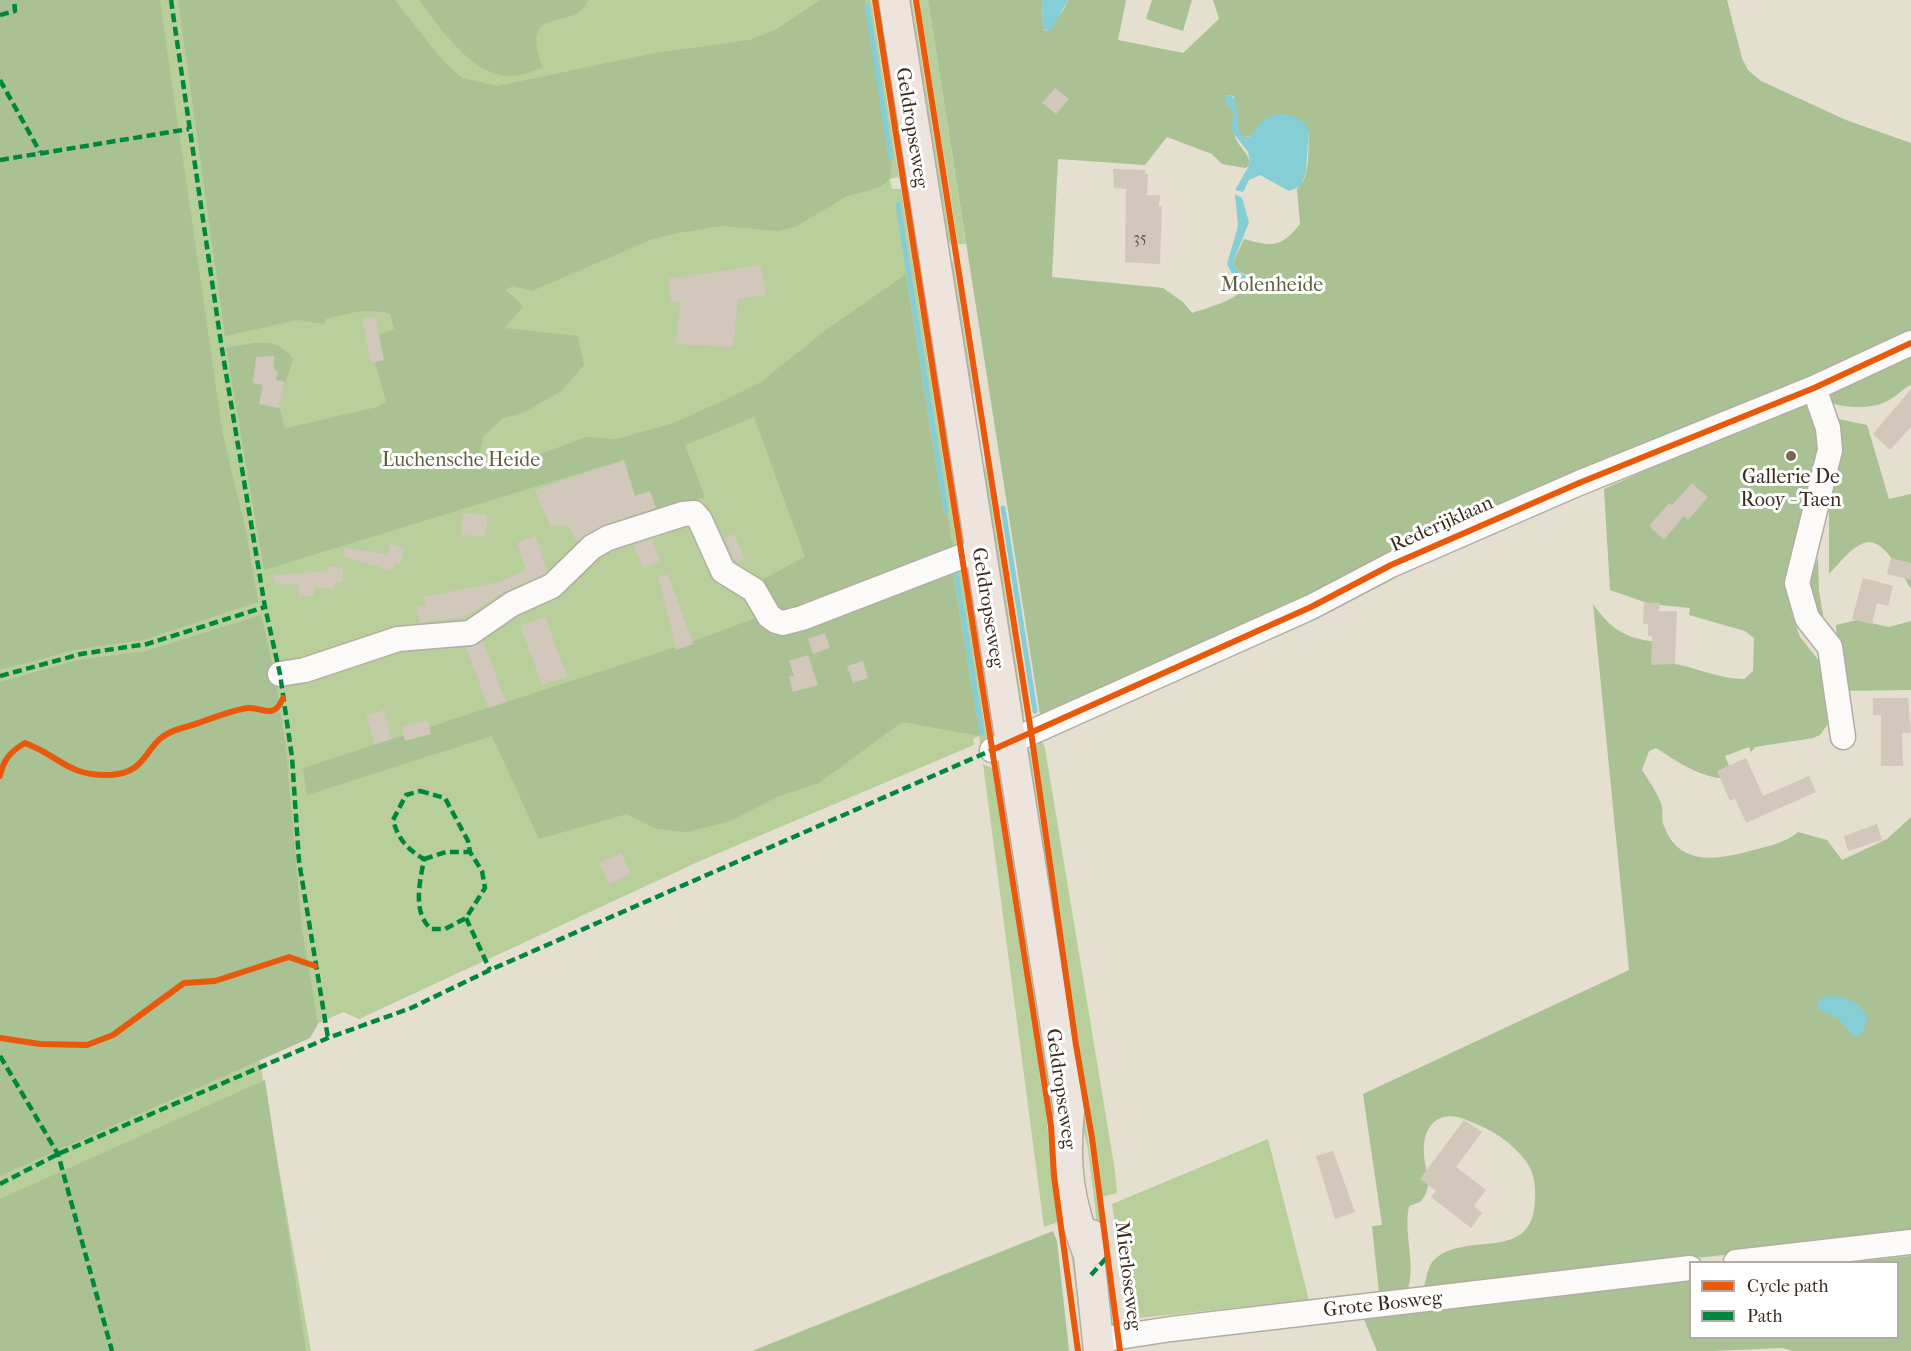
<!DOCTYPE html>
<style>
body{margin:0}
#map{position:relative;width:1911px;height:1351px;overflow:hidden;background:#e4dfcf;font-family:"IM FELL French Canon",serif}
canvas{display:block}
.legend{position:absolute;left:1689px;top:1261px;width:210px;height:78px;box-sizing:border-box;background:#fff;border:2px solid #b1aaa5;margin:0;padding:8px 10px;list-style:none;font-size:18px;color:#3b2a1e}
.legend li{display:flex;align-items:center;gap:12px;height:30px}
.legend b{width:30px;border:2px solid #b1aaa5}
</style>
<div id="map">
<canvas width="1911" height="1351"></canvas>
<ul class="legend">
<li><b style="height:8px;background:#e8590c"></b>Cycle path</li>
<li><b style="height:8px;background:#00873e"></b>Path</li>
</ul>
</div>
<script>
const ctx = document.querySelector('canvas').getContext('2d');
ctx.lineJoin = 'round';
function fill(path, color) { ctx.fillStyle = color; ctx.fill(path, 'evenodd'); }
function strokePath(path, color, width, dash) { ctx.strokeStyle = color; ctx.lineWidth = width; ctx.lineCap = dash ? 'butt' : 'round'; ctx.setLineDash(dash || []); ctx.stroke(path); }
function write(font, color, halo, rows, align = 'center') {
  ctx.font = font + ' "IM FELL French Canon",serif'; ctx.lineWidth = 6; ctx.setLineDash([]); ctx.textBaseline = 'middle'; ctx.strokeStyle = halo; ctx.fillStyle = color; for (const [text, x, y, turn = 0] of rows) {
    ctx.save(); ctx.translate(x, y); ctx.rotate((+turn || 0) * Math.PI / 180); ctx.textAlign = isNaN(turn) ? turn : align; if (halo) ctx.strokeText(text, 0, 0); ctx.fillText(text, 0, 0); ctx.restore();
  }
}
fill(new Path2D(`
 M0 0H859L887 180 892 158 888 154 864 7 865 0H871L899 177 890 179 892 189H901L958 553 954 554 947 511 943 508 906 275 902 277 952 565 960 563 987 740 981 749 979 736 973 739 974 745 700 861 359 1019 343 1012 258 1051 311 1351H0Z
 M904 0H912L951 244 942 238Z
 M919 0H928L966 244H958Z
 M953 260 974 393 973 394 961 363 946 268Z
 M985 461 1024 715 1016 709 982 497Z
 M1041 739 1045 748 1115 1171 1117 1193 1102 1197 1038 781 1035 744Z
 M1030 751 1105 1253 1101 1257 1088 1149 1078 1108 1023 760Z
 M983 764 992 768 1046 1115 1058 1222 1044 1227Z
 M1000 774 1007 778 1074 1240 1082 1331 1053 1123Z
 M1268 1139 1309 1300 1129 1319 1112 1204Z`), '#b9cf9b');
fill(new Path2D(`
 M0 0H160L223 435 246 531 258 602 143 640 74 650 0 670Z
 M178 0H395L442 60 462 78 497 86 655 53 749 40 777 29 820 0H865L888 154 892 158 890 178 881 187 847 196 795 227 778 231 722 226 678 233 650 240 532 291 513 286 505 290 518 300 523 307 504 328 578 336 584 365 561 391 523 413 503 418 483 437 479 456 492 472 586 437 616 439 671 424 727 399 761 382 826 330 906 274 943 508 947 510 954 554 779 615 752 585 805 557 754 417 685 445 705 497 626 522 606 465 264 570 226 348C254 344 274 334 293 359L279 404 284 427 287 428 377 407 386 402 369 339 394 329 390 314C369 307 347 314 326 319L324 324 298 320 225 336Z
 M419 0H588C576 34 517 0 543 68 533 71 521 76 511 76 473 77 439 27 419 0Z
 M928 0H1042L1043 29 1047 31 1064 9 1068 0H1126L1118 40 1183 53 1219 19 1213 0H1727L1742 58 1748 70 1761 81 1846 120 1911 143V333L1310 596 1140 674 1040 715ZM1228 95 1234 96 1236 128 1242 137 1309 131C1308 147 1311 178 1297 189L1300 224C1281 248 1272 247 1244 239L1233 263 1238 271 1247 275 1249 283C1239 300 1210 307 1192 313L1183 302 1163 288 1052 277 1058 159 1145 165 1167 137 1212 154 1222 164 1246 168 1250 164C1248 152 1241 149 1236 139 1231 128 1234 119 1233 109L1225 98Z
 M1152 0H1192L1183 31 1146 19Z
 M1911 352V385C1903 388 1898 395 1891 399 1872 411 1844 408 1824 401L1820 392Z
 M1807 398 1817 426 1822 456 1791 598V612L1800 637 1824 667 1826 675 1829 722 1820 735 1813 738 1755 747 1751 752 1749 747 1725 756 1734 778C1706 782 1678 762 1656 748L1649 751 1642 770C1649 781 1659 795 1662 807 1663 814 1661 820 1664 826 1678 864 1713 861 1746 852 1763 847 1785 844 1798 832L1827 840 1842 860 1887 839 1911 817V1235L1424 1287C1427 1278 1427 1265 1436 1258 1470 1231 1532 1263 1535 1201 1536 1182 1534 1170 1521 1155 1502 1135 1489 1129 1464 1119 1437 1109 1422 1128 1424 1154 1424 1164 1429 1176 1428 1186 1427 1192 1424 1198 1420 1202L1409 1206C1403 1234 1416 1262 1408 1289L1379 1293 1372 1226 1382 1225 1363 1094 1629 970 1593 604C1616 636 1629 638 1667 644L1668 663C1694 666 1718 679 1744 679L1753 671 1754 638 1745 631 1689 615 1690 608 1650 604 1610 590 1604 489Z
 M1829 417 1867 425 1889 499 1911 494V589C1903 576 1883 535 1864 543 1850 548 1839 564 1829 574Z
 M1818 558 1819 591 1826 633H1815L1809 580Z
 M951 562 980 736 902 722 819 783 777 797 730 821 687 832 657 829 627 814 539 839 492 736 307 795 303 768 679 646 759 617 779 636 806 621Z
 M261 615 275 675 286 750 302 929 318 1024 310 1038 0 1176V682L78 660 146 651Z
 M1857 620 1889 627 1911 621V690L1840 691 1836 625Z
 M265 1080 306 1351H0V1199Z
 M1053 1231 1057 1241 1069 1351H752Z
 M1911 1256V1351H1793L1783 1348 1712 1351H1377L1363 1317 1690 1281V1338H1898V1262H1851Z`), '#a9c193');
fill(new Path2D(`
 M1042 0H1068L1050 31 1043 29Z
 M1231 95C1242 105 1232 125 1243 137H1249C1254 133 1257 126 1262 122 1277 109 1301 113 1309 131L1306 171 1301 186 1289 191 1260 175 1249 180 1243 192 1235 190 1250 164 1248 152 1231 130 1233 113 1225 101 1226 96Z
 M1235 194 1242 198 1249 222 1233 263 1238 271 1249 278 1247 286 1238 285 1227 264 1238 226Z
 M1828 996C1846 997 1859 1001 1868 1018L1863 1032 1858 1036 1852 1035 1839 1019 1818 1009V1000Z`), '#85ced5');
strokePath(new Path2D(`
 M867 5 891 158
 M898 204 946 511
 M1003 508 1035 711
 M956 572 982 733`), '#85ced5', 5);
fill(new Path2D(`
 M1055 88 1069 99 1056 114 1042 103Z
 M1113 169 1145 170V174H1148L1147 195H1160L1159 206H1162L1160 264 1125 262 1126 189 1114 188Z
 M761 265 766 295 738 299 733 347 676 344 681 301 671 302 668 279Z
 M375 316 384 360 371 363 362 319Z
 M274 356V370L278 371 276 380 285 382 279 408 259 404 263 385 253 383 256 357Z
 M1911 389V427L1890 450 1873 434Z
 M624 460 635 496 650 491 656 508 603 525 577 542 568 526H550L535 490Z
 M1692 483 1708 497 1688 520 1684 516 1664 540 1649 526 1669 503 1672 505Z
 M463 513 487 515 486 536 461 535Z
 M734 534 744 559 737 563 724 538Z
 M536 536 547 571 544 574 506 591 465 617 420 623 416 607 426 605 424 597 499 582 526 570 517 543Z
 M652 539 660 562 643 568 634 545Z
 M390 544 405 549 400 565 395 564 392 571 343 556 345 548 387 554Z
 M1891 558 1911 563V580L1887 574Z
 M328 566 343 568 342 583 335 582 334 589 313 587 314 595 299 597 298 585 274 583V575L328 571Z
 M668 574 693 644 676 650 658 577Z
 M1863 578 1893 586 1888 606 1877 603 1872 624 1852 619Z
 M1644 602 1660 603 1659 611H1677L1675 664 1651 665 1652 636H1648V624H1643Z
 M545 617 567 676 542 685 520 626Z
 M825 633 830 648 813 654 808 639Z
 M483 641 506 702 489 708 466 648Z
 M808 655 818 685 793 692 789 677 794 676 789 661Z
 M863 661 868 678 853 683 847 666Z
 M1873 698H1908L1911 733H1902L1903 766H1881V715H1873Z
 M384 710 392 739 375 744 366 716Z
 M428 720 431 734 405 741 402 727Z
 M1746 758 1763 796 1809 776 1816 792 1746 823 1735 798 1730 801 1717 771Z
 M1877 824 1882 840 1848 851 1844 836Z
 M621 853 631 874 609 884 599 863Z
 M1464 1120 1482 1132 1456 1167 1486 1190 1474 1206 1482 1213 1471 1228 1431 1197 1436 1191 1420 1179Z
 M1333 1151 1355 1212 1335 1219 1316 1156Z`), '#d2c7bb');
const minor = new Path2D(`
 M1814 388 1828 428 1830 450 1797 583 1807 618 1830 647 1843 737
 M280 674 305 670 398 639 470 633 512 604 552 586 592 547 608 538 683 514 694 513 700 520 723 571 754 590 769 616 776 621 783 623 802 618 963 556 982 552
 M992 750 1311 607 1391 565 1579 483 1814 388 1911 343
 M1736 1262 1911 1242
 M1098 1340 1171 1329 1690 1268`);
const major = new Path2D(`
 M894 0 1069 1111C1063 1167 1069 1203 1089 1255
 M1091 1235 1089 1255 1099 1351`);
strokePath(minor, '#b2ada2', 27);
strokePath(major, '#b2ada2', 33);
strokePath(minor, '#fbfaf8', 24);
strokePath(major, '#ede5dd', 30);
strokePath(new Path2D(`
 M171 0 221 343 265 607 280 674 292 757 299 861 328 1038
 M0 15 15 11 14 0
 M0 80 40 152
 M0 160 189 129
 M0 676 81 654 147 644 265 607
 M420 791 445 798 468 841 470 852 482 871 485 888 466 918 445 929H431C412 912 420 882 424 859 408 850 398 839 393 820L406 795Z
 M424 859 446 852H470
 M466 918 490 970
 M0 1056 58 1154 112 1351
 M0 1184 58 1154 328 1038 411 1008 490 970 992 750
 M1091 1275 1109 1255`), '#00873e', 4.5, [9, 4.5]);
strokePath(new Path2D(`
 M875 0 1051 1126 1054 1176 1078 1351
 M916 0 1031 732 1076 1045 1092 1138 1120 1351
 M992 750 1311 607 1391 565 1579 483 1814 388 1911 343
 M0 776C3 760 11 751 25 743 60 756 67 776 109 775 154 773 140 739 182 728 203 723 226 711 248 708 256 707 264 712 271 711 277 710 281 703 283 698
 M0 1038 40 1044 87 1045 113 1035 184 983 215 981 289 957 315 966`), '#e8590c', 6);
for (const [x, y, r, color] of [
 [1791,456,6,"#76695c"]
]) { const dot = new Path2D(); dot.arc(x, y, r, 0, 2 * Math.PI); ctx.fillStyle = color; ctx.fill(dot); strokePath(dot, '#fff', 2); }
write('16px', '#625246', null, [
 ["35",1140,239]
]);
write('20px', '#3b2a1e', '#fff', [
 ["Geldropseweg",911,128,81],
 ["Rederijklaan",1442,525,-24],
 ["Geldropseweg",987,608,81],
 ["Geldropseweg",1060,1089,82],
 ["Mierloseweg",1127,1276,83],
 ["Grote Bosweg",1383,1305,-6]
]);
write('20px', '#5b5f3b', '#fff', [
 ["Molenheide",1272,286],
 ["Luchensche Heide",461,461]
]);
write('20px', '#3b2a1e', '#fff', [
 ["Gallerie De",1791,478],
 ["Rooy - Taen",1791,501]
]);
</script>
